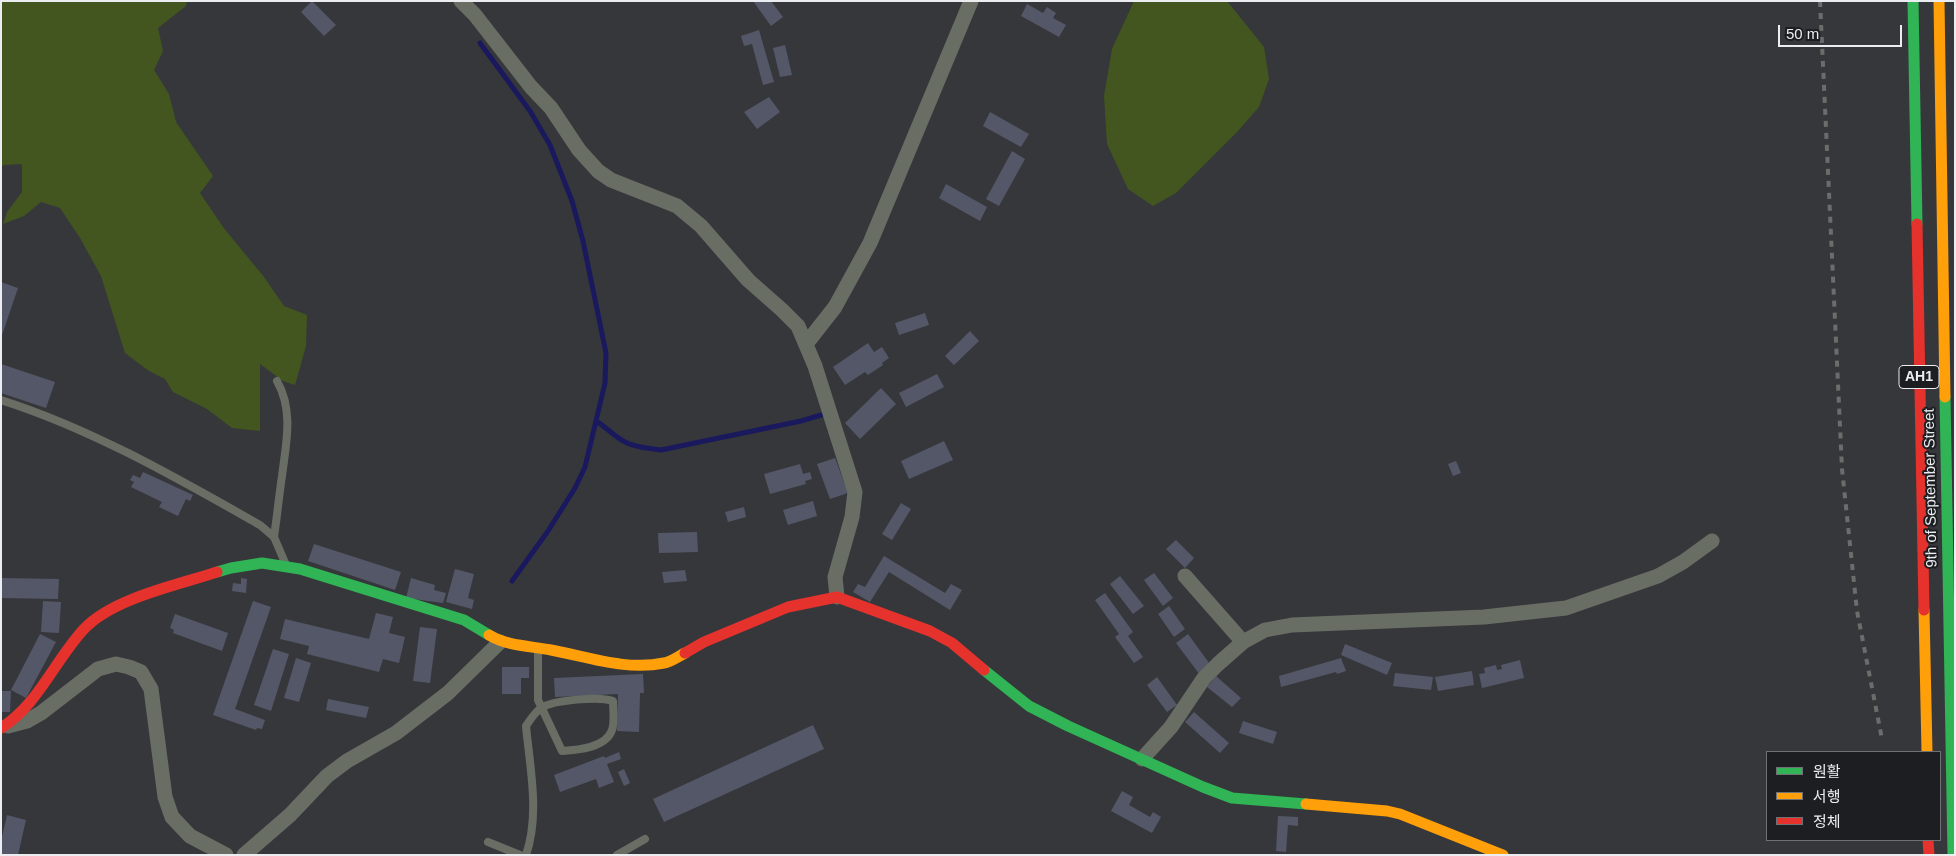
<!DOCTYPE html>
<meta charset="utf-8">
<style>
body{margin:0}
#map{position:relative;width:1956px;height:856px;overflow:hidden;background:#36373b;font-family:Arial,"Noto Sans KR",sans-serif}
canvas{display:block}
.frame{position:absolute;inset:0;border:2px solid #ebedf1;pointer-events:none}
.legend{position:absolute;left:1766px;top:751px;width:175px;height:90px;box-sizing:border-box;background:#1d1e21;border:1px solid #6f7174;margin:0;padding:6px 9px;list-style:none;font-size:15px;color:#ebedf1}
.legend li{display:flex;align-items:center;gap:10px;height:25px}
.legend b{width:25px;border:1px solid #6f7174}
.scale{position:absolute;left:1778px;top:25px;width:124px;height:22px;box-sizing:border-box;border:2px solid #ebedf1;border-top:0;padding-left:6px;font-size:15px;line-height:18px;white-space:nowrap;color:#ebedf1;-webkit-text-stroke:4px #1d1e21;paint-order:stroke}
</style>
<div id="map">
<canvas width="1956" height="856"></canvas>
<div class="frame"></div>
<ul class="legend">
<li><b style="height:6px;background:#30b455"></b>원활</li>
<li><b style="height:6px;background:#ff9f0a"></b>서행</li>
<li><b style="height:6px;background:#e5322d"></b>정체</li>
</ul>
<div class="scale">50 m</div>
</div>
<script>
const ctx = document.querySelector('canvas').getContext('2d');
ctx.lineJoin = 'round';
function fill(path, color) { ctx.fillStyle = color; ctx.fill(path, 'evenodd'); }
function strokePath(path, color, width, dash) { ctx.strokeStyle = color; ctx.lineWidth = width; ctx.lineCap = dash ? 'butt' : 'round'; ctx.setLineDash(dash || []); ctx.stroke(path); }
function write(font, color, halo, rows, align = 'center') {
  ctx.font = font + ' Arial,sans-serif'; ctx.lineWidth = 4; ctx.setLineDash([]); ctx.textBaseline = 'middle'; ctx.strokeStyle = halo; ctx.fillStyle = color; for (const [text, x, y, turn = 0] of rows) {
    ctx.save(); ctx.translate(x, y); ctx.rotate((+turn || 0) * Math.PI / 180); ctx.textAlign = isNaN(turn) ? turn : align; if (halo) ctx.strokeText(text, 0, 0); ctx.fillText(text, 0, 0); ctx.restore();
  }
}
fill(new Path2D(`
 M1 1H187L186 6 158 28 163 51 154 70 169 94 176 122 213 176 200 193 223 227 264 277 284 306 307 315 306 346 295 385 283 381 260 364V431L232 428 207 409 173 392 165 379 149 371 125 353 101 276 80 238 60 208 41 202 24 216 3 224 7 212 22 192V164L4 165 1 167Z
 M1134 1H1227L1264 47 1269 79 1259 107 1237 132 1176 193 1153 206 1128 189 1107 144 1104 96 1112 49Z`), '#43561f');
strokePath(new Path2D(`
 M480 43 530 111 550 145 572 201 583 241 606 353 605 383 585 467 575 488 548 531 512 581
 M596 421C606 427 615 437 625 442 636 448 649 448 661 450L801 421 821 415`), '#1a195e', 5);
fill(new Path2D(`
 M312 1 336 25 324 36 301 12Z
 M753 1H771L783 17 771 26Z
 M1027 4 1043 13 1047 7 1056 13 1053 18 1066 25 1059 37 1021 16Z
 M759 30 774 82 763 85 752 44 744 46 741 36Z
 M785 45 792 75 780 77 773 48Z
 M769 97 780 112 757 129 744 112Z
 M990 112 1029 134 1021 147 983 126Z
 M1012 151 1025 159 999 206 986 199Z
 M946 184 987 207 980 221 939 198Z
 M1 282 18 288 2 335H1Z
 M925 313 929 325 899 335 895 323Z
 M970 331 979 341 954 365 945 356Z
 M868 343 874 352 882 347 889 358 882 363 883 365 868 375 865 372 845 385 833 367Z
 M1 364 55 382 46 408 1 393Z
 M937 374 944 387 906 407 899 393Z
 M881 388 896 404 860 439 845 423Z
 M944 441 953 460 909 479 901 461Z
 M835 458 848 493 830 499 817 464Z
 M1456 461 1461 473 1453 476 1448 464Z
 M800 464 803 474 810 472 812 479 805 481 806 484 770 494 764 474Z
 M143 472 193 495 190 501 186 499 178 516 159 507 162 502 131 487 134 482 130 480 133 475 140 478Z
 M813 501 817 516 788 525 783 510Z
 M901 503 911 509 892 540 882 534Z
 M744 507 746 517 728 522 725 512Z
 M697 532 698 552 659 553 658 533Z
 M1176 540 1194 558 1185 568 1166 549Z
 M314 544 401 572 395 590 308 561Z
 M884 556 945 593 951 584 962 590 950 610 889 572 870 602 853 592 858 584 865 587Z
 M455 569 474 574 468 598 474 600 472 609 446 602Z
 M685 570 687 581 664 583 662 572Z
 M1154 573 1173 598 1163 606 1144 580Z
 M1120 576 1144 606 1133 614 1110 584Z
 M1 578 59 579 58 599 1 598Z
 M241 578 247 579 246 593 232 591 233 583 241 584Z
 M411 578 435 585 434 590 446 593 443 603 406 598Z
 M1105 593 1133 632 1128 636 1143 657 1134 663 1115 637 1119 634 1095 600Z
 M43 601 61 602 59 633 41 632Z
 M253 601 271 607 235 709 265 720 262 729 257 728 256 730 213 715Z
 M1169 606 1185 629 1174 637 1158 614Z
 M376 613 393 617 389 633 405 637 399 663 383 659 379 672 307 654 309 646 280 639 285 619 369 639Z
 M175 614 228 633 222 651 173 633 174 630 170 628Z
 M420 627 437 629 430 683 413 681Z
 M40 634 56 642 26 698 11 690Z
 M1188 634 1212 667 1200 675 1176 643Z
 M1345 644 1392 663 1387 675 1341 655Z
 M273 649 289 654 271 711 254 705Z
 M296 658 311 663 299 702 284 698Z
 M1341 658 1346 671 1337 674 1336 672 1281 687 1279 676Z
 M1520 660 1524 678 1482 688 1479 674 1485 673 1484 668 1496 665 1497 670 1502 669 1501 665Z
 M502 667H529V678H521V694H502Z
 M1472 671 1474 685 1438 691 1435 677Z
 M1395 673 1433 677 1431 690 1393 686Z
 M643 674 644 693H640L639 732 617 731 618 694 555 697 554 678Z
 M1216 676 1241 698 1232 707 1207 687Z
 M1157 677 1177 705 1167 712 1147 685Z
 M1 691H11L10 712H1Z
 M328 699 369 707 366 718 326 710Z
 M1194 712 1229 743 1220 753 1185 722Z
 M1243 721 1277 732 1273 744 1239 733Z
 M813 725 824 749 664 822 653 799Z
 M619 752 621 759 607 764 614 782 599 788 596 779 560 792 554 775 604 756 605 758Z
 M624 769 630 783 624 786 618 772Z
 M1122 791 1133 797 1129 805 1150 817 1153 812 1161 817 1152 833 1111 811Z
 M7 815 26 820 18 855H1V841Z
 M1278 816 1298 817V826L1288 825 1286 852 1276 851Z`), '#545768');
strokePath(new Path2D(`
 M1 400C92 429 177 478 260 525L274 537 286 565
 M274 537C277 517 279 496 282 476 286 444 294 411 277 381
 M488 842 520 855
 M526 855C540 814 530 768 526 726 530 720 535 712 541 708 553 700 600 696 613 701 613 710 615 722 612 730 606 748 577 750 562 751L538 700V650
 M617 855 645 839`), '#696e65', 8);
strokePath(new Path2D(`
 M461 1 475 15 531 87 551 108 579 150 598 171 611 180 677 206 701 226 748 280 782 310 798 326 815 366 855 492 852 517 835 577 837 597
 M806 344 835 307 870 243 971 1
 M1185 576 1243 642
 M8 726 27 721 41 713 98 669 116 664 129 667 141 672 151 689 165 797 172 817 190 836 226 855
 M1142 759 1171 727 1204 678 1218 664 1243 642 1265 630 1292 625 1484 617 1566 608 1658 576 1683 562 1712 541
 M244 855 290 815 327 776 347 761 396 733 448 693 500 642`), '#696e65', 15);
strokePath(new Path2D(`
 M1913 1 1917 224
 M1945 397 1953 855
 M217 572 231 568 262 563 300 569 464 620 489 635
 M984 670 1029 706 1068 726 1203 787 1232 798 1306 804`), '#30b455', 11);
strokePath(new Path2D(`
 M1939 1 1945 397
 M1924 610 1927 752
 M489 635C507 646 530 646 551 650 588 657 627 671 664 663 671 662 679 656 685 653
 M1306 804 1387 811 1400 814 1503 855`), '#ff9f0a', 11);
strokePath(new Path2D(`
 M1917 224 1924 610
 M685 653 704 642 788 607 837 597 930 631 952 643 984 670
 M1 728C38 705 55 660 84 629 113 598 178 585 217 572
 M1928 840 1929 855`), '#e5322d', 11);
strokePath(new Path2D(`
 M1820 1 1842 469 1857 611 1882 739`), '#6b6d6b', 4, [6, 6]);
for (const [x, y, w] of [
 [1919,377,40]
]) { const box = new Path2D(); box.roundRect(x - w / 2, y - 11.5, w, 23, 4); ctx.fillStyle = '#1d1e21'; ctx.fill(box); strokePath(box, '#ebedf1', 1); }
write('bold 14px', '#ebedf1', null, [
 ["AH1",1919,377]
]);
write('15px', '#ebedf1', '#1d1e21', [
 ["9th of September Street",1931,488,-91]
]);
</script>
